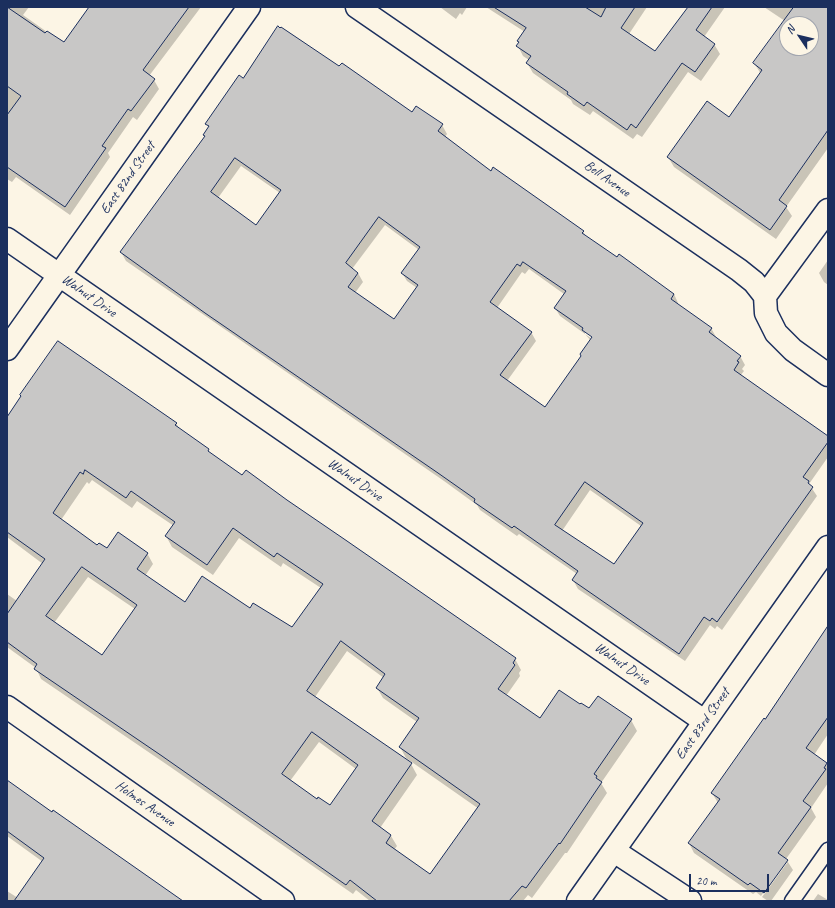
<!DOCTYPE html>
<style>
body{margin:0}
#map{position:relative;width:835px;height:908px;overflow:hidden;background:#fcf5e5;font-family:Caveat,sans-serif}
canvas{display:block}
.frame{position:absolute;inset:0;border:8px solid #1b2f5e;pointer-events:none}
.north{position:absolute;left:779px;top:16px;width:40px;height:40px;box-sizing:border-box;background:#fcf5e5;border:1px solid #a2a6af;border-radius:50%;rotate:305deg;font-size:11px;font-weight:700;line-height:16px;text-align:center;color:#1b2f5e}
.north::after{content:'';display:block;margin:auto;width:14px;height:18px;background:#1b2f5e;clip-path:polygon(50% 0,100% 100%,50% 72%,0 100%)}
.scale{position:absolute;left:689px;top:874px;width:80px;height:18px;box-sizing:border-box;border:2px solid #1b2f5e;border-top:0;padding-left:5px;font-size:12px;line-height:14px;white-space:nowrap;color:#1b2f5e;-webkit-text-stroke:3px #fcf5e5;paint-order:stroke}
</style>
<div id="map">
<canvas width="835" height="908"></canvas>
<div class="frame"></div>
<div class="north">N</div>
<div class="scale">20 m</div>
</div>
<script>
const ctx = document.querySelector('canvas').getContext('2d');
ctx.lineJoin = 'round';
function fill(path, color) { ctx.fillStyle = color; ctx.fill(path, 'evenodd'); }
function strokePath(path, color, width, dash) { ctx.strokeStyle = color; ctx.lineWidth = width; ctx.lineCap = dash ? 'butt' : 'round'; ctx.setLineDash(dash || []); ctx.stroke(path); }
function write(font, color, halo, rows, align = 'center') {
  ctx.font = font + ' Caveat,sans-serif'; ctx.lineWidth = 3; ctx.setLineDash([]); ctx.textBaseline = 'middle'; ctx.strokeStyle = halo; ctx.fillStyle = color; for (const [text, x, y, turn = 0] of rows) {
    ctx.save(); ctx.translate(x, y); ctx.rotate((+turn || 0) * Math.PI / 180); ctx.textAlign = isNaN(turn) ? turn : align; if (halo) ctx.strokeText(text, 0, 0); ctx.fillText(text, 0, 0); ctx.restore();
  }
}
fill(new Path2D(`
 M7 7H29L23 15 64 44 90 7H201L149 76 154 80 159 89 137 120 133 117 108 153 110 157 70 215 16 177 12 182 7 179Z
 M440 7H467L462 15 460 13 456 19Z
 M486 7H647L629 34 655 52 689 7H725L704 37 714 44 720 54 701 81 688 72 642 137 637 134 633 139 593 111 590 115 573 104 571 100 533 73 527 63 529 60 523 56 518 46 525 32Z
 M764 7H828V148L786 207 792 216 776 239 674 167 668 157 730 118 761 74 754 63 785 21ZM787 24H811V48H787Z
 M340 68 413 113 442 125 447 134 445 137 492 172 583 231 586 237 617 258 674 294 678 303 677 305 711 328 716 337 715 338 740 356 745 365 742 369 744 371 740 376 828 438V457L809 484 817 496 722 630 717 626 715 629 710 625 685 661 578 589 573 580 577 574 519 534 517 536 480 510 477 505 444 481 126 261 121 252 205 136 204 135 209 128 206 124 243 79ZM241 166 280 193 256 226 218 198ZM385 225 419 250 402 273 407 281 417 288 394 321 355 293 363 282 358 273 352 269ZM529 269 564 294 555 308 560 316 585 334 591 341 582 356 545 408 507 381 536 341 531 332 497 308 522 272 525 274ZM585 332 597 339 595 341 585 334ZM590 490 641 526 614 565 562 531Z
 M828 260V285L824 282 819 273Z
 M7 418 176 423 180 430 208 450 210 454 243 476 347 542 515 659 521 670 519 673 520 676 506 696 540 719 589 710 631 720 637 731 601 783 607 793 567 853H565L532 898 528 895 523 901H370L356 890 353 894 169 766 41 679 36 668 7 647V594L17 601 43 564 7 537ZM92 480 132 508 137 501 174 526 166 536 172 547 213 575 239 538 281 567 283 563 321 588 292 629 250 610 185 603 145 576 153 564 147 553 107 549 98 547 61 520 87 482 89 484ZM88 577 135 609 102 657 54 623ZM347 651 384 678 377 688 383 698 417 722 400 747 406 758 479 809 430 876 394 850 397 846 391 836 380 828 417 775 411 764 315 697ZM319 742 356 769 330 806 318 800 290 781Z
 M828 631V734L814 755 826 764 828 766V783L811 808 816 817 786 859 793 870 771 901H768L762 897 787 863H785L761 896 756 892 753 894 694 853 689 843 718 803 712 793Z
 M7 781 181 901H7V891L18 898 43 862 7 836Z
 M818 894 828 900V901H813Z`), '#0003');
const building = new Path2D(`
 M7 7 45 33 47 31 64 42 89 7H189L143 70 155 79 131 111 128 109 102 146 106 148 65 207 7 167V115L21 96 7 86Z
 M494 7H585L601 17 606 7H635L621 28 655 51 688 7H712L696 30 715 44 695 72 682 63 636 128 631 124 627 130 587 102 584 106 567 94 568 92 526 63 531 56 516 46 519 42 517 41 526 28Z
 M794 7H828V130L779 200 787 206 770 230 667 157 707 101 729 117 762 70 753 63ZM787 24H811V48H787Z
 M278 26 280 28 281 27 339 66 342 63 412 112 416 106 443 124 438 131 491 171 493 167 584 231 582 233 617 257 619 254 674 294 671 299 712 328 709 332 741 356 737 361 739 362 734 370 828 436V442L803 477 809 481 808 483 813 487 717 622 712 618 710 621 704 617 679 654 572 580 578 571 514 526 512 528 474 502 475 499 438 473 205 313 120 252 205 136 203 135 209 126 205 124 239 75 243 78ZM235 158 281 190 256 225 211 192ZM379 217 420 247 401 273 418 285 394 319 348 287 358 273 346 263ZM523 262 566 291 554 308 583 328 582 330 592 337 580 354 581 356 545 407 500 375 532 332 490 302 517 264 520 266ZM585 482 643 523 614 564 555 525Z
 M58 341 177 423 175 425 209 449 208 451 242 475 246 470 287 500 347 541 516 658 513 663 515 665 498 689 540 718 559 690 580 704 581 703 589 708 598 696 632 719 594 774 597 776 596 778 602 782 560 844 559 843 526 888 522 886 509 901H377L350 880 346 885 162 756 34 669 37 664 7 642V614L45 559 7 532V417L21 396 20 395ZM85 470 126 498 131 491 175 522 165 536 207 565 233 528 274 557 277 553 323 584 292 627 253 603 250 608 202 576 185 602 137 569 148 553 118 532 107 548 99 543 97 545 53 513 80 472 83 474ZM82 567 137 605 102 655 46 616ZM341 641 385 674 376 688 419 718 399 747 480 804 430 874 386 843 391 835 372 821 412 763 307 691ZM312 732 358 765 330 805 318 797 317 799 282 774Z
 M828 626V717L806 748 827 763 824 768 826 769 803 801 811 807 778 853 788 860 764 893 750 883 748 885 688 843 720 799 711 793 764 718 765 719Z
 M7 780 52 812 53 810 183 901H14L44 858 7 831Z`);
fill(building, '#c8c7c6');
strokePath(building, '#1b2f5e', 1);
const service = new Path2D(`
 M792 901 828 850`);
const minor = new Path2D(`
 M7 239 704 721
 M7 349 249 7
 M7 707 283 901
 M614 851 690 901`);
const tertiary = new Path2D(`
 M357 7 739 270 754 282 765 296 766 313 776 333 793 350 828 375
 M765 296 828 210
 M578 901 828 547`);
strokePath(service, '#1b2f5e', 17);
strokePath(minor, '#1b2f5e', 25);
strokePath(tertiary, '#1b2f5e', 25);
strokePath(service, '#fcf5e5', 14);
strokePath(minor, '#fcf5e5', 22);
strokePath(tertiary, '#fcf5e5', 22);
write('14px', '#1b2f5e', '#fcf5e5', [
 ["East 82nd Street",128,178,-55],
 ["Bell Avenue",607,179,35],
 ["Walnut Drive",89,296,35],
 ["Walnut Drive",355,480,35],
 ["Walnut Drive",622,664,35],
 ["East 83rd Street",703,724,-55],
 ["Holmes Avenue",145,804,35]
]);
</script>
